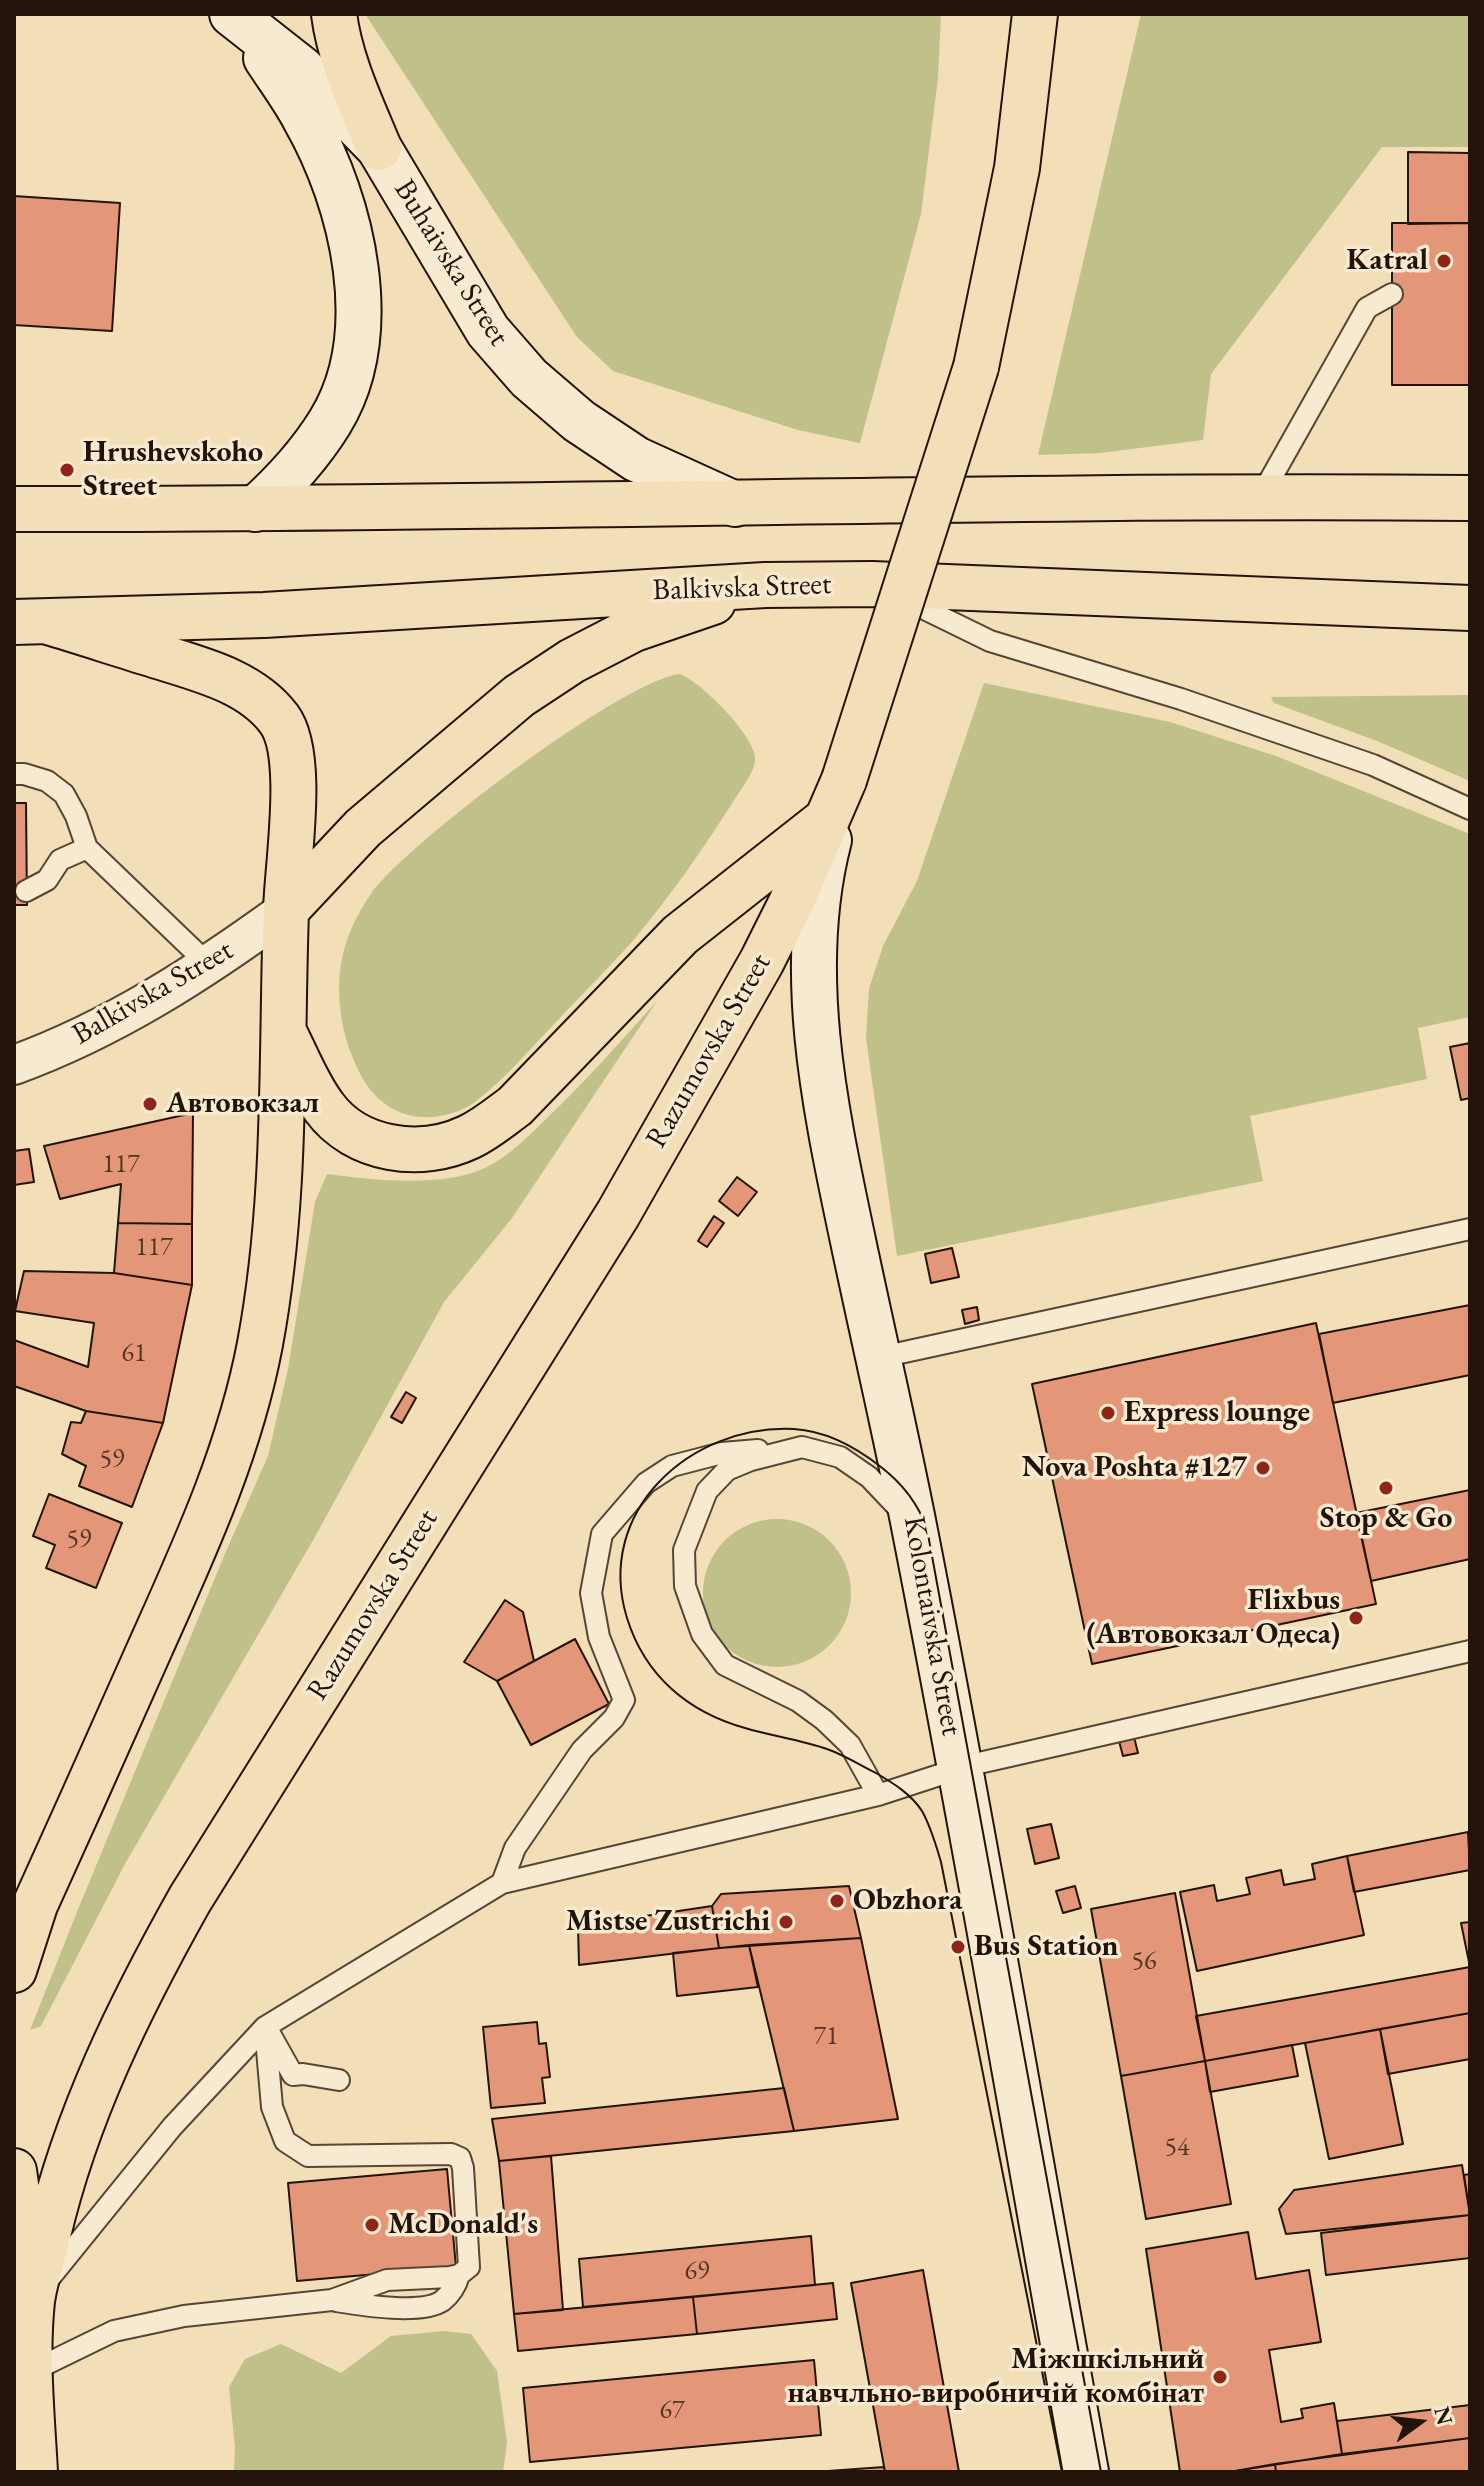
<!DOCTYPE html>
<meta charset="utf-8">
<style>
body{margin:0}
#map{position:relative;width:1484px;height:2486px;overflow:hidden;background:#f2deb7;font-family:"EB Garamond",serif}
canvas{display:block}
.frame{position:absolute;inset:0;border:16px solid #22140a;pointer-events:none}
.north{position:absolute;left:1380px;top:2382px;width:80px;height:80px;-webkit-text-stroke:6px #f7ead0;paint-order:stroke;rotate:75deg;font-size:22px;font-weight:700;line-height:32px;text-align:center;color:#22140a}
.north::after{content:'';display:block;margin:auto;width:28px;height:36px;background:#22140a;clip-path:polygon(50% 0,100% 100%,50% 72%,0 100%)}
</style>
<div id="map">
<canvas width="1484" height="2486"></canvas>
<div class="frame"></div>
<div class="north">N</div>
</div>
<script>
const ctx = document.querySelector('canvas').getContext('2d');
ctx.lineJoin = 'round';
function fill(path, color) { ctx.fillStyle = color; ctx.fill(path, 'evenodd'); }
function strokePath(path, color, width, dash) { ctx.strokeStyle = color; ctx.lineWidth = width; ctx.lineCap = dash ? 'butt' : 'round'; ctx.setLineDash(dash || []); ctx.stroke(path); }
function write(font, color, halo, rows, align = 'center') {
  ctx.font = font + ' "EB Garamond",serif'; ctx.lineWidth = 7; ctx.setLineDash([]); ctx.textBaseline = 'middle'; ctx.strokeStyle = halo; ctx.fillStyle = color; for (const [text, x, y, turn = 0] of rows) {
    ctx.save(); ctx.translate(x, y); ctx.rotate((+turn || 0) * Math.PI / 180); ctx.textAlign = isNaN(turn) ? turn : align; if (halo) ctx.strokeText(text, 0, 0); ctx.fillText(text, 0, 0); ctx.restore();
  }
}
fill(new Path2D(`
 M365 14H941L938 78 921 214 860 443 798 430 613 371 577 337Z
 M1141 14H1470V147H1382L1211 374 1203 440 1100 453 1038 455Z
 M680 674C701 682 753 734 755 757 756 772 740 790 733 802 703 849 671 895 636 937 611 966 583 993 557 1021 531 1048 505 1079 475 1102 460 1113 439 1118 421 1117 386 1114 365 1090 353 1058 338 1023 334 977 347 940 352 925 362 907 371 894 405 845 623 680 680 674Z
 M984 683 1170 722 1276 756 1470 834V1017L1418 1028 1427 1079 1250 1116 1263 1181 897 1256 866 1038 869 989 883 946 917 881Z
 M1470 695V781L1377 741 1274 703 1271 697Z
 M657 1001 512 1218 444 1302 312 1542 126 1862 41 2026 30 2030 79 1907 224 1556 268 1456 288 1369 315 1202 327 1174C372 1180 443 1188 485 1168 509 1156 529 1136 547 1118 586 1081 621 1041 657 1001Z
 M703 1593a74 74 0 1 1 148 0a74 74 0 1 1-148 0Z
 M444 2331 471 2334 497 2371 507 2442 503 2472H234L235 2448 229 2387 245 2359 281 2344 341 2373 391 2336Z`), '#bfc08a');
const building = new Path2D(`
 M1408 152 1470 153V223L1408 224Z
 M14 196 120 203 112 331 14 325Z
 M1392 223H1470V385H1392Z
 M14 803H26L27 905H14Z
 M1470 1043V1098L1461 1100 1450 1047Z
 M193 1113 192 1224 118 1223 121 1184 60 1199 44 1146Z
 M29 1149 34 1182 14 1185V1151Z
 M737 1177 757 1192 738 1216 719 1201Z
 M714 1216 724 1223 707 1247 698 1241Z
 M118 1223 192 1224V1285L114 1273Z
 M952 1248 959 1277 931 1283 925 1254Z
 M24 1271 114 1273 192 1285 163 1423 86 1411 14 1386V1340L88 1367 94 1323 15 1311Z
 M1470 1305V1375L1333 1403 1319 1334Z
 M977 1307 979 1320 965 1324 962 1310Z
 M1316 1323 1376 1604 1092 1664 1032 1384Z
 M406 1392 416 1398 402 1423 391 1417Z
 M86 1411 163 1423 132 1507 79 1486 86 1466 62 1454 71 1422 81 1423Z
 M1470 1490V1559L1371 1581 1356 1513Z
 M49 1494 122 1523 96 1588 46 1568 55 1545 33 1536Z
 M505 1600 523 1612 534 1661 497 1681 464 1662Z
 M575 1639 609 1704 531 1745 497 1681Z
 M1134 1737 1138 1753 1123 1756 1119 1741Z
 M1051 1824 1059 1858 1035 1864 1027 1829Z
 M1468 1832 1470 1870 1354 1892 1347 1856Z
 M1347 1856 1364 1935 1197 1971 1180 1892 1214 1885 1217 1901 1250 1894 1246 1878 1281 1870 1284 1885 1315 1879 1312 1864Z
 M849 1886 861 1938 719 1948 712 1906 721 1894Z
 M1075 1886 1081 1908 1063 1913 1056 1891Z
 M1175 1893 1205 2061 1121 2076 1091 1909Z
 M712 1906 719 1948 579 1965 578 1926Z
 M1470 1922V1967L1461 1923Z
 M861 1938 898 2119 794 2131 749 1945Z
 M749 1945 758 1987 677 1996 673 1953Z
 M1470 1967V2013L1205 2061 1196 2016Z
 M1470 2013V2059L1388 2074 1380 2029Z
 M537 2022 539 2044 546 2043 550 2077 542 2078 545 2103 491 2108 483 2027Z
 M1380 2029 1403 2144 1329 2159 1305 2043Z
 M1292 2045 1298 2076 1210 2092 1205 2061Z
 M1205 2061 1231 2204 1146 2219 1121 2076Z
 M784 2088 794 2131 499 2161 492 2119Z
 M551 2156 563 2310 514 2314 499 2161Z
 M1462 2165 1470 2215 1286 2234 1279 2209 1294 2190Z
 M447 2169 456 2267 297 2281 288 2183Z
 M1470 2174V2215L1464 2175Z
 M1470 2215V2258L1326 2275 1321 2233Z
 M1248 2232 1256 2279 1309 2270 1321 2342 1269 2350 1281 2422 1303 2418 1301 2409 1334 2403 1342 2454 1229 2472H1180L1146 2249Z
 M811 2236 815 2285 583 2307 579 2259Z
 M923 2270 959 2472H885L851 2283Z
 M833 2283 837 2319 697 2334 693 2297Z
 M693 2297 697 2334 518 2351 514 2314Z
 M814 2360 821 2435 530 2462 523 2388Z
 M1470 2405V2438L1342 2454 1337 2421Z
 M1470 2438V2472H1276L1275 2464Z
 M1275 2464 1276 2472H1229Z
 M884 2467 885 2472H814Z`);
fill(building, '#e39778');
strokePath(building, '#22140a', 2);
const lane = new Path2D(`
 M1261 496 1367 308 1392 294
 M898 596 990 641 1181 699 1373 765 1470 809
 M14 774H24L47 781 64 794 76 816 87 848 210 966
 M26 891 47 880 60 860 87 848
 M877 1358 1470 1229
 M878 1795 850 1745 824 1720 798 1701 725 1665 702 1634 685 1586 684 1550 707 1491 727 1470 751 1460 802 1447 840 1457 869 1477 903 1513
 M502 1883 515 1848 582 1750 614 1718 624 1700 599 1637 591 1593 602 1534 646 1483 672 1466 722 1453 758 1450
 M270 2034 293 2075
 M293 2075 303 2074 339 2080
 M48 2280 172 2127 265 2027 502 1883 878 1795 970 1765 1010 1756 1470 1651
 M336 2301C361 2305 421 2315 442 2301 451 2294 456 2286 459 2275
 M30 2372 114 2331 184 2316 332 2300 387 2280 450 2277 459 2275 469 2267 463 2168 460 2158 451 2154 308 2156 285 2141 272 2107 265 2027`);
const street = new Path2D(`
 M14 1065C113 1029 201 972 286 910`);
const secondary = new Path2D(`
 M232 14 302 69 379 148 488 331 529 378 579 421 636 459 735 504
 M255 509C284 483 309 456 330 422 384 334 353 203 305 119 294 98 279 78 266 58
 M829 840C795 970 825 1108 852 1236 872 1331 894 1426 913 1521 975 1837 1029 2155 1086 2472`);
const primary = new Path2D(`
 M334 14C340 61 361 104 379 148
 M976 367 1017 168 1035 14
 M14 509C499 510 985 494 1470 498
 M14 622 264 615 765 585 872 584 1470 608
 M286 910 363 828 519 696 572 661 634 629 713 602
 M286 1036C298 1060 308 1086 324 1107 356 1151 421 1160 469 1137 486 1129 500 1117 515 1106L680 935 826 820
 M14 1970 35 1905C74 1819 113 1732 151 1646 195 1548 240 1450 260 1344 287 1199 281 1057 286 911 287 865 306 755 279 719 249 679 194 668 148 653 115 643 82 632 48 622
 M14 2171 29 2273
 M35 2472C32 2416 26 2357 32 2301 35 2279 43 2257 48 2235 76 2115 130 2006 190 1899L618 1214 762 961 791 903 844 780`);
strokePath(lane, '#564635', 24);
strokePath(street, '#564635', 42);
strokePath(secondary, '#22140a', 48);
strokePath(primary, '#22140a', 48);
strokePath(lane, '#f7ead0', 20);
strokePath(street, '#f7ead0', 38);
strokePath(secondary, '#f7ead0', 44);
strokePath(primary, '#f2deb7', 44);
strokePath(new Path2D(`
 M1062 2472 941 1862C936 1845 931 1827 922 1811 911 1794 893 1783 876 1773 860 1765 844 1755 827 1749 801 1740 772 1736 745 1728 688 1712 645 1676 627 1618 594 1511 691 1424 794 1429 826 1431 857 1448 881 1467 903 1484 918 1503 927 1529L1101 2472`), '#22140a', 2);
const primaryBridge = new Path2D(`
 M844 780 976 367`);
strokePath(primaryBridge, '#22140a', 48, []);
strokePath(primaryBridge, '#f2deb7', 44);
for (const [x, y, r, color] of [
 [1444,261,8,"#8f2418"],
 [67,470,8,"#8f2418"],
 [150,1104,8,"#8f2418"],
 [1108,1413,8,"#8f2418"],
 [1263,1468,8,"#8f2418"],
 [1386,1488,8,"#8f2418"],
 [1356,1618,8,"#8f2418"],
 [837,1901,8,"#8f2418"],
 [786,1922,8,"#8f2418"],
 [958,1947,8,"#8f2418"],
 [372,2225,8,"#8f2418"],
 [1220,2377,8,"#8f2418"]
]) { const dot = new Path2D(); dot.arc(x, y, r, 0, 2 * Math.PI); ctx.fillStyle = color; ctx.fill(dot); strokePath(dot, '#f7ead0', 3); }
write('26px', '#523526', null, [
 ["117",121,1165],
 ["117",154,1248],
 ["61",134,1354],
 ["59",112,1460],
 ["59",79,1540],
 ["56",1144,1962],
 ["71",826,2037],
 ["54",1177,2148],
 ["69",697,2272],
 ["67",672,2411]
]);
write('bold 30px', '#22140a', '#f7ead0', [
 ["Katral",1428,261,"right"],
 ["Hrushevskoho",83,453],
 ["Street",83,487],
 ["Автовокзал",166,1104],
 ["Express lounge",1124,1413],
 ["Nova Poshta #127",1247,1468,"right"],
 ["Stop & Go",1386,1519,"center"],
 ["Flixbus",1340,1601,"right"],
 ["(Автовокзал Одеса)",1340,1635,"right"],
 ["Obzhora",853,1901],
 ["Mistse Zustrichi",770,1922,"right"],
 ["Bus Station",974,1947],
 ["McDonald's",388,2225],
 ["Міжшкільний",1204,2360,"right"],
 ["навчльно-виробничій комбінат",1204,2394,"right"]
], 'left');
write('30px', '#22140a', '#f7ead0', [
 ["Buhaivska Street",451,263,58],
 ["Balkivska Street",742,588,-2],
 ["Balkivska Street",153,993,-30],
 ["Razumovska Street",709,1051,-60],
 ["Razumovska Street",373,1605,-58],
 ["Kolontaivska Street",932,1626,80]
]);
</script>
